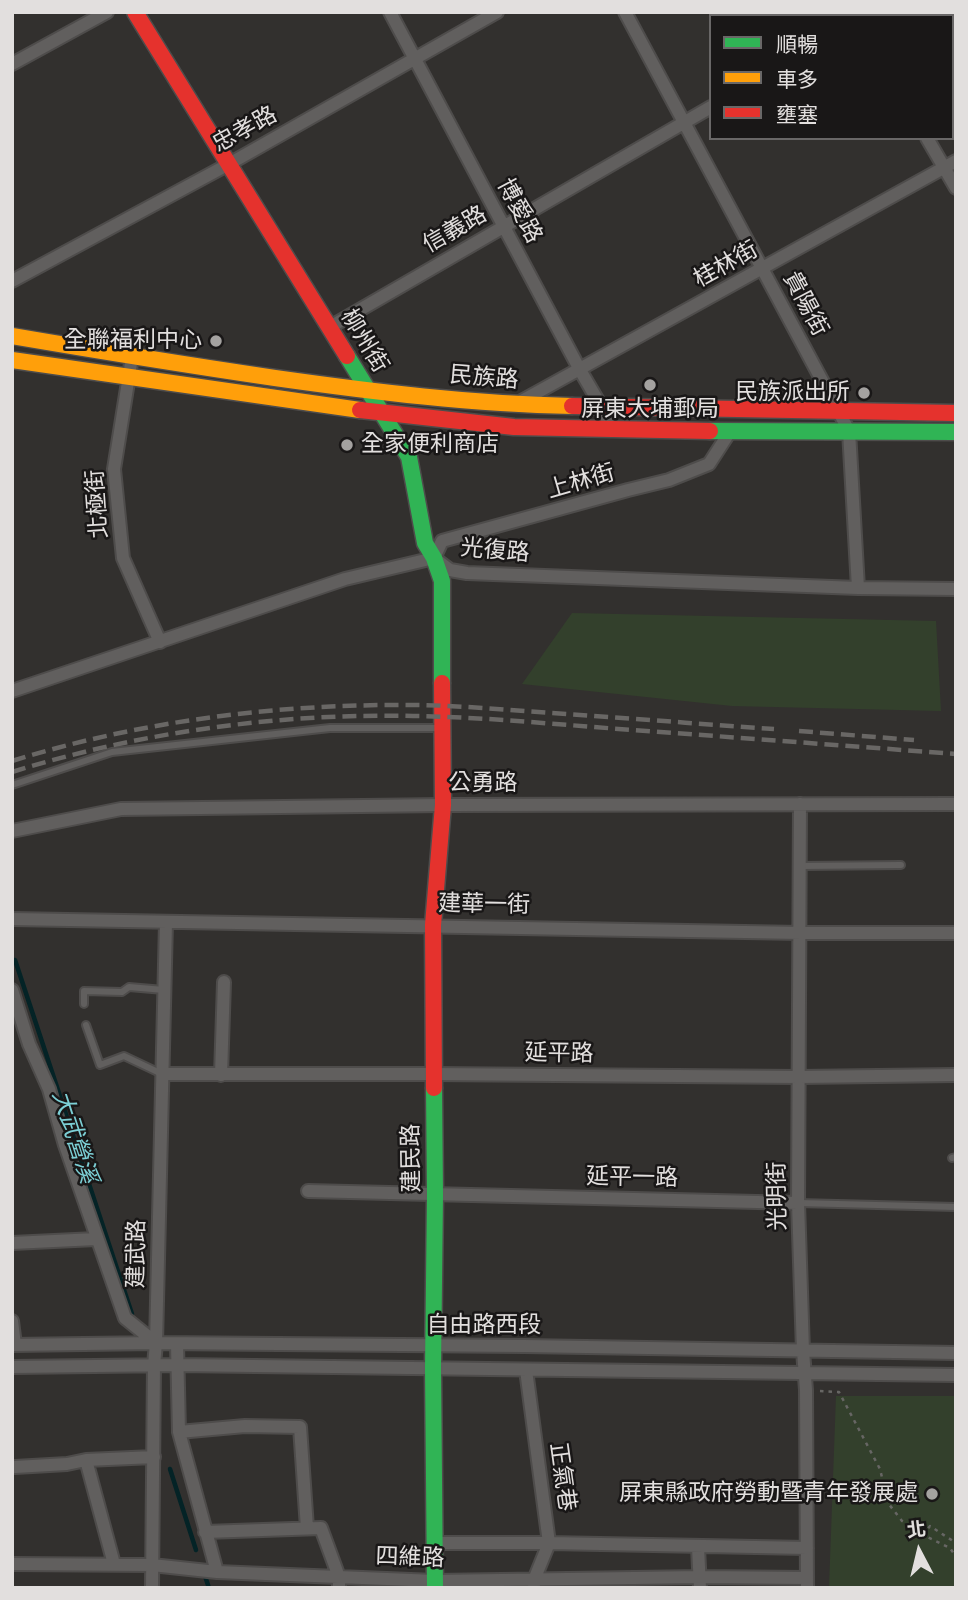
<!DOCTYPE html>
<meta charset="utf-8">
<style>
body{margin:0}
#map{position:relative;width:968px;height:1600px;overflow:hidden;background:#32302e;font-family:"Fira Sans","Noto Sans TC",sans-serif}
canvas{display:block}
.frame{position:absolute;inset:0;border:14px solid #e2dfde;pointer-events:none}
.legend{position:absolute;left:709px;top:14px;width:245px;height:126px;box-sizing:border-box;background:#191717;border:2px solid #696767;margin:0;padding:9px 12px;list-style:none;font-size:21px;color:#e2dfde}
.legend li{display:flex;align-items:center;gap:14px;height:35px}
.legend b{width:35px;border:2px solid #696767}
.north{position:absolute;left:884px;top:1516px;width:70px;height:70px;-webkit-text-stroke:5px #191717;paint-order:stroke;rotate:353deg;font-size:19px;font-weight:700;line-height:28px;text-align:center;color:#e2dfde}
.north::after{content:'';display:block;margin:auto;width:24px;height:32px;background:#e2dfde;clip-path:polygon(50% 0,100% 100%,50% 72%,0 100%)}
</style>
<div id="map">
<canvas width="968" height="1600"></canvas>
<div class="frame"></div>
<ul class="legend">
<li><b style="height:9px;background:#30b455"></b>順暢</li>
<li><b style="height:9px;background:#ff9f0a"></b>車多</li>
<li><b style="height:9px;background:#e5322d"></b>壅塞</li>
</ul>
<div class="north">北</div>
</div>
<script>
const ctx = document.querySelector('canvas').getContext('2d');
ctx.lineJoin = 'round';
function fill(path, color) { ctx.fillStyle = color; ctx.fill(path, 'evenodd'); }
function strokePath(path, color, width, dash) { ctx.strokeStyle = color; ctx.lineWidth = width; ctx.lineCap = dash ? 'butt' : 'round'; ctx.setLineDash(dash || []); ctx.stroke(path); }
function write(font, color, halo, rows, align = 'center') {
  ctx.font = font + ' "Fira Sans","Noto Sans TC",sans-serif'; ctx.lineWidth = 5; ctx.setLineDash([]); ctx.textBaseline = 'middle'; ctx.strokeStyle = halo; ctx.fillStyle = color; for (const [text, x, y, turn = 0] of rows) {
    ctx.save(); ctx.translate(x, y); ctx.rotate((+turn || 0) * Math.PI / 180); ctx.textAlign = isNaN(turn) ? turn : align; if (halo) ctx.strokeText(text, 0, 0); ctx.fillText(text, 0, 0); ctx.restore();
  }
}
fill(new Path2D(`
 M572 613 936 621 941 711 732 706 522 684Z
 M836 1396H956V1588H829Z`), '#33402c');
strokePath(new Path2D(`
 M15 960 132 1314
 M170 1469 196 1550
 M204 1573 209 1588`), '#042326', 4.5);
const lane = new Path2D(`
 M12 785 112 752 330 728H441
 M801 866 901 865
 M84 1004V991L122 992 129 987 164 990
 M86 1025 100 1065 124 1056 162 1074
 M952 1158 956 1157
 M798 1203 956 1207`);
const street = new Path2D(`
 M390 12 580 370 601 406 612 430
 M625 12 849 431 858 588
 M856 12 858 16
 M869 16 876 12
 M12 64 107 12
 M927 138 956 188
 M12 281 229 164 497 12
 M330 327 711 107
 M132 357 114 469 123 558 160 642
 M518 403 956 161
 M434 558 442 541 628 490 669 480 709 464 731 430
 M12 691 345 579 434 558 450 570 467 573 858 588 956 589
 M800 804 798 1203 803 1351 806 1390 807 1588
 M12 831 121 809 443 805 956 804
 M12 919 801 933H956
 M12 990 29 1044 49 1089 65 1145 125 1318 156 1343
 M162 1074H433L799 1077 956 1075
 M221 1075 224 982
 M308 1191 798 1203
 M12 1243 96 1239
 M12 1321 15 1345
 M177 1344 179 1432 217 1572
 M12 1345 156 1343 524 1346 956 1353
 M12 1367 177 1365 956 1375
 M526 1370 549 1543 534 1580V1585
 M179 1432 245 1426 300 1427 307 1528
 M86 1460 114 1564
 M15 1467 67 1464 86 1460 154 1457
 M205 1532 321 1528 339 1577V1588
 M435 1543H549L807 1548
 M698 1547 700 1588
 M12 1564 152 1565 217 1572 435 1581 700 1577 806 1578
 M152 1588 154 1365 156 1343 166 922`);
const fast = new Path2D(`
 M347 356 409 457 425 543 434 558 442 581V683
 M710 431 956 432
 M434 1088 435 1195 433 1368 435 1588`);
const slow = new Path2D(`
 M12 336C100 351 187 365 275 378 374 392 473 404 572 406
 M12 360 360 410`);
const jam = new Path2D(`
 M135 12 347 356
 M572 406 956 413
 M360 410 514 427 710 431
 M434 1088 433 925 443 805 442 683`);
strokePath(lane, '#4e4c4b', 10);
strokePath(street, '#4e4c4b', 16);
strokePath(fast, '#4e4c4b', 19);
strokePath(slow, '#4e4c4b', 19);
strokePath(jam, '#4e4c4b', 19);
strokePath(new Path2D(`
 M820 1391 839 1392 880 1469 888 1503 902 1521 923 1535 950 1548 956 1557
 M923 1535 930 1526 956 1543`), '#676664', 2.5, [3.5, 5]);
strokePath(lane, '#615f5e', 6);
strokePath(street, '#615f5e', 12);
strokePath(fast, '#30b455', 16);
strokePath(slow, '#ff9f0a', 16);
strokePath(jam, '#e5322d', 16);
strokePath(new Path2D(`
 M799 731 914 740
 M12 761C140 721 276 704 410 705 457 705 505 710 552 713 626 718 700 724 774 729
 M12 772C140 732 279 713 413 716 487 717 561 725 634 730 742 738 849 746 956 754`), '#696765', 4.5, [14, 7]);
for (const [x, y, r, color] of [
 [216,341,7,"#a4a2a0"],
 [650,385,7,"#a4a2a0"],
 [864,393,7,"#a4a2a0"],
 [347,445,7,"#a4a2a0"],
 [932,1494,7,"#a4a2a0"]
]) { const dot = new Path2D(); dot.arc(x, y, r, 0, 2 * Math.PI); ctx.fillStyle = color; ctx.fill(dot); strokePath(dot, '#191717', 2.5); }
write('23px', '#e2dfde', '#191717', [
 ["忠孝路",245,130,-29],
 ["博愛路",519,211,62],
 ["信義路",455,230,-30],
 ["桂林街",726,265,-29],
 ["貴陽街",805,304,62],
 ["柳州街",364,341,59],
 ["民族路",484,378,5],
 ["上林街",581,482,-16],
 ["北極街",98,504,-94],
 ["光復路",495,551,5],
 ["公勇路",483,784],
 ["建華一街",484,905,1],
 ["延平路",559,1054,1],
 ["建民路",412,1158,-91],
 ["延平一路",632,1178,1],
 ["光明街",778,1196,-91],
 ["建武路",137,1254,-89],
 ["自由路西段",484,1326],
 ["正氣巷",562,1477,82],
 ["四維路",410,1558,2]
]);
write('23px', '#e2dfde', '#191717', [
 ["全聯福利中心",202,341],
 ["民族派出所",850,393],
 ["屏東大埔郵局",650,410,"center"],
 ["全家便利商店",361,445,"left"],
 ["屏東縣政府勞動暨青年發展處",918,1494]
], 'right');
write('italic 24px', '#7ccfd5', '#191717', [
 ["大武營溪",74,1137,72]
]);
</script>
